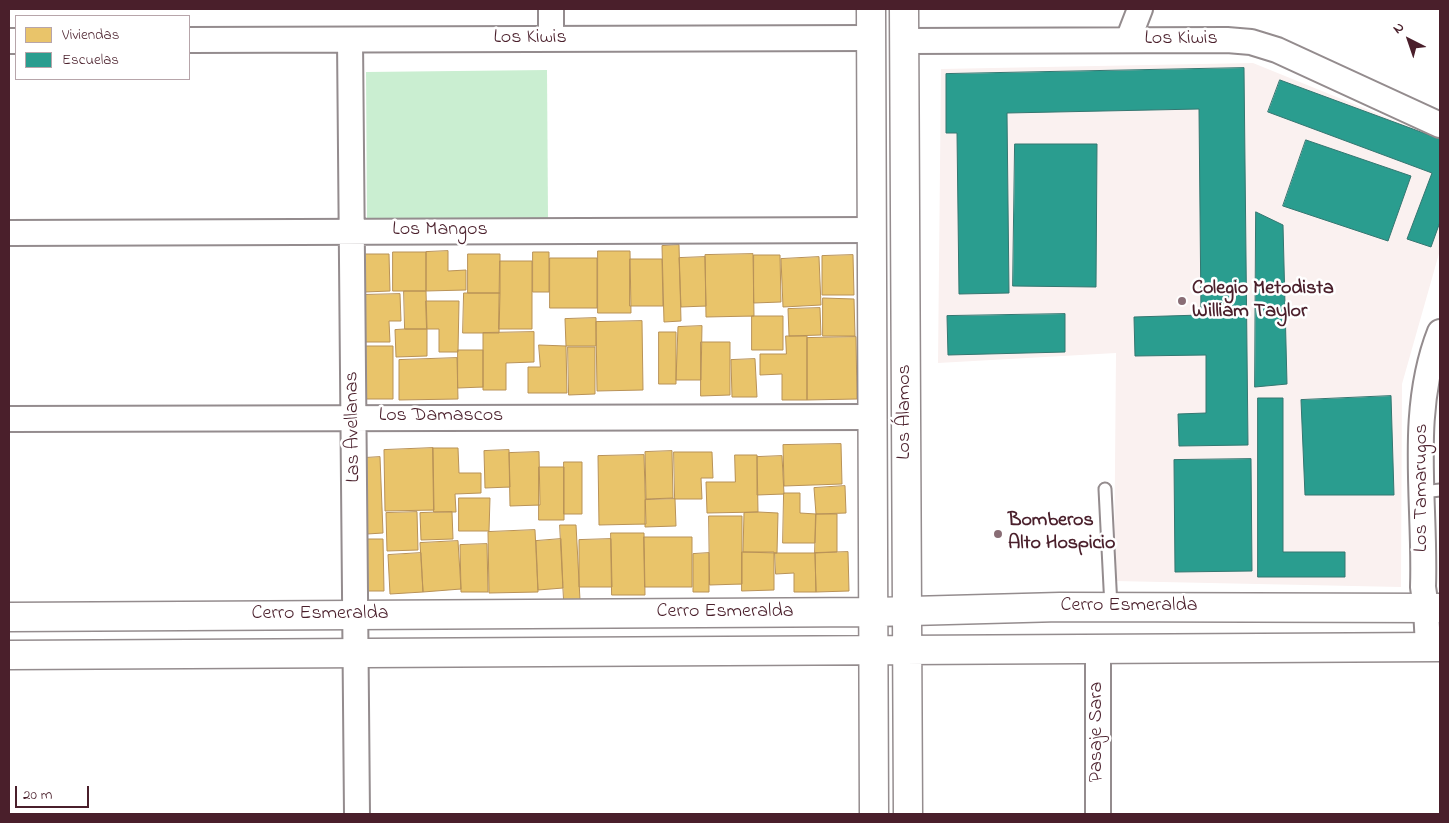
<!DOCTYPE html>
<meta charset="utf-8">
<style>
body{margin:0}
#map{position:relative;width:1449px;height:823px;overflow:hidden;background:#fff;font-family:"Indie Flower",sans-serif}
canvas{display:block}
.frame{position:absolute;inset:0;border:10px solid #4a1f2b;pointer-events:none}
.legend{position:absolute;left:15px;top:15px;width:175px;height:65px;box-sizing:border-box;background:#fff;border:1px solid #b7a5aa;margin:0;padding:6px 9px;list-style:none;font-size:15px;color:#4a1f2b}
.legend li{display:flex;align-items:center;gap:10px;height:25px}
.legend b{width:25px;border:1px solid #b7a5aa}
.north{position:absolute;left:1384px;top:15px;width:50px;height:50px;-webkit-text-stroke:4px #fff;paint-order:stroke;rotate:319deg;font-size:14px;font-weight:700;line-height:20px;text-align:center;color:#4a1f2b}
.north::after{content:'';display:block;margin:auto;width:18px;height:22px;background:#4a1f2b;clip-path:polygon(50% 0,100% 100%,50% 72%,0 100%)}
.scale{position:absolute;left:15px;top:786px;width:74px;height:22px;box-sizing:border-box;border:2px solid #4a1f2b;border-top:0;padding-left:6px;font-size:15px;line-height:18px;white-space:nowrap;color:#4a1f2b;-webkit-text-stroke:4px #fff;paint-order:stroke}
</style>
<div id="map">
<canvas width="1449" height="823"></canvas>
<div class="frame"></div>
<ul class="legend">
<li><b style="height:14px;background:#e9c46a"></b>Viviendas</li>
<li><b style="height:14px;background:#2a9d8f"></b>Escuelas</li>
</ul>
<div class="north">N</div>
<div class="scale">20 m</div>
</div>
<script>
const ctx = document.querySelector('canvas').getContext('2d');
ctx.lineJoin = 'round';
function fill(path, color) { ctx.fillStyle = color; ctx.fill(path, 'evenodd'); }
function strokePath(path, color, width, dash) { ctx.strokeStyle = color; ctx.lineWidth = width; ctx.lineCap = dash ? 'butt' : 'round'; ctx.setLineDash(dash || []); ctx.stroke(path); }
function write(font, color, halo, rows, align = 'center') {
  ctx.font = font + ' "Indie Flower",sans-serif'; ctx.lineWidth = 5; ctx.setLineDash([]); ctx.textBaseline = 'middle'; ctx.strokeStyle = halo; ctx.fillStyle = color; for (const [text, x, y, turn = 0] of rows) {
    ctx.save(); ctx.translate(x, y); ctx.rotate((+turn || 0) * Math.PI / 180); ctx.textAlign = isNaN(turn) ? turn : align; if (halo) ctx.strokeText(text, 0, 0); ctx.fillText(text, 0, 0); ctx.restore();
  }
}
fill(new Path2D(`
 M1253 63 1440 139V250L1402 384 1401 587 1114 581 1116 353 938 363 941 69Z`), '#faf1f0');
fill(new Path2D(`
 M547 70 548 219 367 221 366 72Z`), '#caeed1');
const homes = new Path2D(`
 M679 245 681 321 664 322 662 246Z
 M448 251V271L466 270V290L426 291V252Z
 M598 251H630L631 313H598Z
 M393 252H426V291H393Z
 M533 252H549V292H533Z
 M363 254H389L390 291 365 292Z
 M468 254H500V293H468Z
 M753 254 754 316 706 317 705 255Z
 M754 255H780L781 302 754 303Z
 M853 255 854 295H822V256Z
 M705 257 706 306 681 307 679 258Z
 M819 257 821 305 783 307 781 259Z
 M550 258H597V308H550Z
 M630 259H662L663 306H630Z
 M500 261H532V329H499Z
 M404 291H426L427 329H405Z
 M464 293H500L499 333H463Z
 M400 294 401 321H389L390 342H363L361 295Z
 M823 298 854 299 855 336H823Z
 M426 301H459L458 352H439V329H427Z
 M820 308 821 335 789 336 788 309Z
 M752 316H783V350H752Z
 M596 318V346H566L565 319Z
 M642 321 643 390 597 391 596 322Z
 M702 326 701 380H676L678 327Z
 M405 329H427V356L396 357 395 330Z
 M534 332V362L506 363V390H483V333Z
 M659 332H676V384H659Z
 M786 336H807V400H782V374L760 375V354H786Z
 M856 337 857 399 807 400V338Z
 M701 342H730V395L701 396Z
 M539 345 566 346 567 393H528V367H540Z
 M364 346H393V399H364Z
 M568 347H595V394L569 395Z
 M458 350H483V387L458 388Z
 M457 358 458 399 399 400V360Z
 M755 359 757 397H732L731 360Z
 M841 444 842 484 784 486 783 445Z
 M433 448 434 510 385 511 384 450Z
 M433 448H458L459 473H481V493L455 494 456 512H434Z
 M509 450 510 487 485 488 484 451Z
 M672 451 673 498 646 499 645 452Z
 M539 452 540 505 510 506 509 453Z
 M674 452H712L713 478H701L702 499H675Z
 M644 455 646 524 599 525 598 456Z
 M735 455H757L758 512 707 513 706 482H735Z
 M782 456 784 494 757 495V457Z
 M380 457 383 533 367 534 364 458Z
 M564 462H582V514H564Z
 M539 467H564V520H539Z
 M845 486 846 513 816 514 814 488Z
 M784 493H800V513L816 514 815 543H783Z
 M459 498H490L489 531H459Z
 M675 499 676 526 645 527V500Z
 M417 512 418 550 387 551 386 513Z
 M452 512 453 539 421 540 420 513Z
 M758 512 778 513 777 553 743 552 744 513Z
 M816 514H837V552L815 553Z
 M709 516H742V584L710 585Z
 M560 525H576L580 600 564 601Z
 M535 530 538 592 489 593 488 532Z
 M611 533H644L645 595H612Z
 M644 537H692V587H645Z
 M366 539H383L384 591H366Z
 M561 539 563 588 538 590 536 541Z
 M611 539 612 587H579V540Z
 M458 541 461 589 423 592 420 543Z
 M487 544 488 592H461L460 545Z
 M742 552H774V590L742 591Z
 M848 552 849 591 816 592 815 553Z
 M421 553 423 592 390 594 388 555Z
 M709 553V592H693V554Z
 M775 553H815L816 592H794V573L776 574Z`);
fill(homes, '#e9c46a');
strokePath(homes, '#b99257', 1);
const schools = new Path2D(`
 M1244 68 1248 445 1179 446 1178 414 1206 413V355L1135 356 1134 317 1201 315 1199 109 1007 113 1009 293 959 294 957 133H946V74Z
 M1280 80 1440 139V222L1431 247 1407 239 1432 173 1268 112Z
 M1306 140 1411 176 1388 241 1283 206Z
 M1015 144H1097L1096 287 1013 286Z
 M1256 212 1283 225 1287 384 1255 387Z
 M1065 314V352L948 355 947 316Z
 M1391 396 1394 495H1305L1301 400Z
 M1258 398H1283V552H1345V577H1258Z
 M1251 459 1252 571 1175 572 1174 460Z`);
fill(schools, '#2a9d8f');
strokePath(schools, '#347771', 1);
const lane = new Path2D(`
 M1105 489 1111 607
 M1422 492 1440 490`);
const street = new Path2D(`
 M551 9V39
 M189 40 871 38
 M350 40 357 814
 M1128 40 1140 9
 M9 41H16
 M904 41 1227 40 1251 42 1277 50 1440 125
 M9 233 872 230
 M9 419 873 417
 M1428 647 1426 608 1423 587C1426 503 1408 413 1440 332
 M1098 650V814`);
const secondary = new Path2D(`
 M871 9 874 814
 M904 9 908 814
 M9 617 874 612 1060 607 1440 608
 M9 655 1440 647`);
strokePath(lane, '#948c8e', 15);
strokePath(street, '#948c8e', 28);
strokePath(secondary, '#948c8e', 31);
strokePath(lane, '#fff', 11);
strokePath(street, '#fff', 24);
strokePath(secondary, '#fff', 28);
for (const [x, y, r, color] of [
 [1182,301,5,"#896d75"],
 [998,534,5,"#896d75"]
]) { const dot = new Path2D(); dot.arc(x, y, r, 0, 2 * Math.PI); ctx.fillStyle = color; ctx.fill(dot); strokePath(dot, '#fff', 2); }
write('20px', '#4a1f2b', '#fff', [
 ["Los Kiwis",530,39],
 ["Los Kiwis",1181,40],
 ["Los Mangos",440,231],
 ["Los Álamos",906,412,-90],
 ["Los Damascos",441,417],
 ["Las Avellanas",354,427,-91],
 ["Los Tamarugos",1423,488,-90],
 ["Cerro Esmeralda",1129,607],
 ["Cerro Esmeralda",725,613],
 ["Cerro Esmeralda",320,615],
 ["Pasaje Sara",1098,732,-90]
]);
write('bold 20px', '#4a1f2b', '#fff', [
 ["Colegio Metodista",1192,290],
 ["William Taylor",1192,313],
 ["Bomberos",1008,522],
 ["Alto Hospicio",1008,545]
], 'left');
</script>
